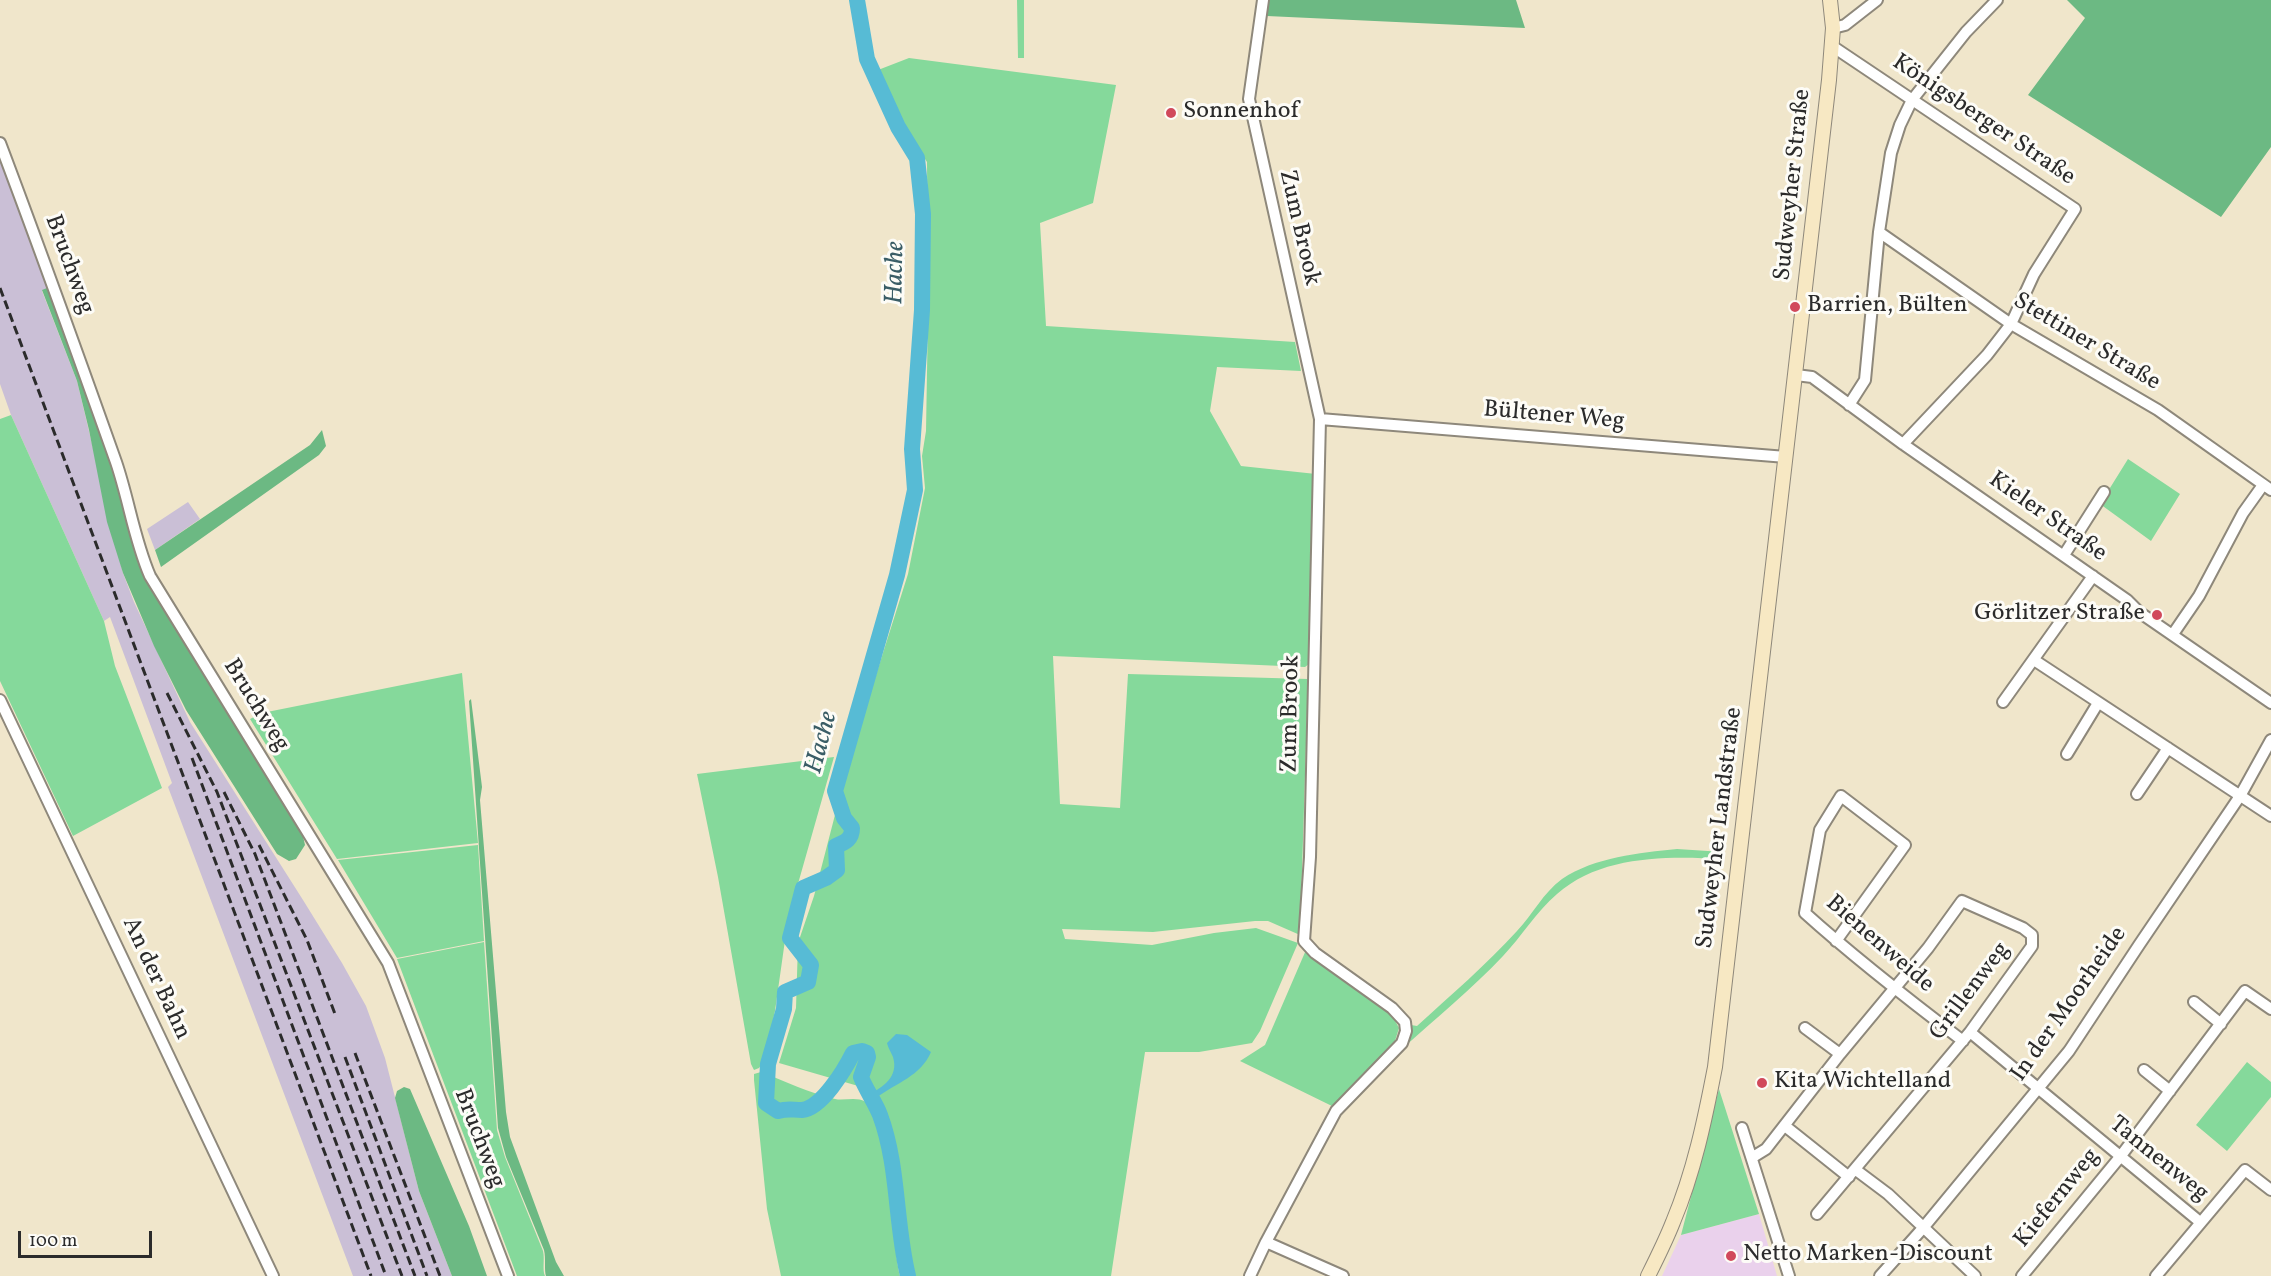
<!DOCTYPE html>
<meta charset="utf-8">
<style>
body{margin:0}
#map{position:relative;width:2271px;height:1276px;overflow:hidden;background:#f0e6cb;font-family:Vollkorn,serif}
canvas{display:block}
.scale{position:absolute;left:18px;top:1231px;width:134px;height:27px;box-sizing:border-box;border:3px solid #2b2b2b;border-top:0;padding-left:8px;font-size:18px;line-height:21px;white-space:nowrap;color:#2b2b2b;-webkit-text-stroke:4px #fdfcf7;paint-order:stroke}
</style>
<div id="map">
<canvas width="2271" height="1276"></canvas>
<div class="scale">100 m</div>
</div>
<script>
const ctx = document.querySelector('canvas').getContext('2d');
ctx.lineJoin = 'round';
function fill(path, color) { ctx.fillStyle = color; ctx.fill(path, 'evenodd'); }
function strokePath(path, color, width, dash) { ctx.strokeStyle = color; ctx.lineWidth = width; ctx.lineCap = dash ? 'butt' : 'round'; ctx.setLineDash(dash || []); ctx.stroke(path); }
function write(font, color, halo, rows, align = 'center') {
  ctx.font = font + ' Vollkorn,serif'; ctx.lineWidth = 6; ctx.setLineDash([]); ctx.textBaseline = 'middle'; ctx.strokeStyle = halo; ctx.fillStyle = color; for (const [text, x, y, turn = 0] of rows) {
    ctx.save(); ctx.translate(x, y); ctx.rotate((+turn || 0) * Math.PI / 180); ctx.textAlign = isNaN(turn) ? turn : align; if (halo) ctx.strokeText(text, 0, 0); ctx.fillText(text, 0, 0); ctx.restore();
  }
}
fill(new Path2D(`
 M1759 1214 1777 1276H1662L1681 1235Z`), '#ead1ec');
fill(new Path2D(`
 M0 147 52 286 42 291 77 381 123 573 134 602 190 722 303 900 342 963 366 1006 385 1058 419 1191 452 1276H353L168 787 172 783 110 617 104 621 11 415 0 384Z
 M188 502 200 519 155 550 147 529Z`), '#cabfd6');
fill(new Path2D(`
 M1017 0H1024V58H1018Z
 M909 58 1116 85 1093 203 1040 223 1046 326 1295 342 1301 371 1217 367 1210 411 1241 466 1316 474 1309 664 1305 667 1053 656 1060 804 1120 808 1128 674 1308 679 1300 935 1268 921H1255L1153 932 1062 929 1065 939 1152 945 1214 933 1256 928 1298 943 1260 1031 1252 1043 1199 1052H1145L1111 1276H915C901 1223 904 1167 885 1115 882 1106 876 1098 872 1090L779 1063 796 1008 798 943 814 896 850 757 908 574 925 488 922 456 926 431 928 314 927 162 903 126 878 70Z
 M11 415 104 621 115 666 162 788 73 836 0 681V419Z
 M2128 459 2180 494 2151 541 2100 504Z
 M462 673 478 843 337 859 250 719 262 713Z
 M834 757 788 919 775 1011 767 1048 763 1062 759 1068 754 1070 751 1064 718 877 697 774Z
 M478 845 484 941 397 958 338 860Z
 M1677 849 1723 852 1722 859C1668 856 1601 855 1557 894 1536 912 1522 936 1503 956 1472 989 1436 1018 1402 1049L1409 1037 1411 1025 1417 1026C1451 995 1486 965 1517 931 1533 914 1543 893 1562 879 1595 857 1639 853 1677 849Z
 M484 942 497 1130 505 1157 543 1251C545 1259 542 1270 545 1276H517L397 959Z
 M1306 950 1392 1015 1399 1028 1395 1041 1334 1107 1240 1061 1265 1045Z
 M2247 1062 2271 1082V1097L2227 1151 2196 1125Z
 M761 1072C785 1081 809 1093 835 1099 845 1101 856 1096 866 1102 889 1116 892 1245 900 1276H781L767 1209 754 1080V1074Z
 M1719 1089 1759 1214 1681 1235Z`), '#85d99b');
fill(new Path2D(`
 M1269 0H1516L1525 28 1267 16Z
 M2067 0H2271V147L2221 217 2028 95 2085 18Z
 M52 286 92 399 137 554 302 832 305 845 296 859 289 861 277 854 186 710 154 646 123 573 107 522 89 430 77 381 42 290Z
 M322 430 326 446 319 455 161 567 155 550 310 445Z
 M471 699 482 787 480 800 506 1112 510 1137 556 1262 564 1276H546C544 1271 546 1258 544 1250L506 1157 498 1128 469 701Z
 M404 1087 410 1089 469 1226 487 1276H452L419 1191 395 1098 397 1091Z`), '#6cb983');
fill(new Path2D(`
 M896 1034 907 1035 931 1052C921 1076 896 1083 876 1098L880 1113 868 1095C883 1087 899 1077 893 1057 891 1052 888 1048 887 1043Z`), '#57bbd5');
strokePath(new Path2D(`
 M857 0 867 59 898 127 917 158 923 214 922 310 912 449 915 490 897 575 835 791 844 818 852 828C852 839 846 842 836 846L837 870 826 878 803 888 790 938 811 965 808 982 785 992 784 1009 768 1064 766 1103 778 1111C789 1108 792 1110 802 1110 822 1108 845 1069 853 1053L862 1051 867 1053 868 1057 861 1077C866 1090 875 1102 880 1115 899 1166 895 1223 908 1276`), '#57bbd5', 16);
const street = new Path2D(`
 M1263 0 1249 99 1320 419 1310 857 1304 941 1315 953 1392 1008 1405 1022 1406 1031 1402 1043 1336 1111 1266 1242
 M1833 28 1845 25 1877 0
 M1832 46 2075 209 2034 274 2011 324 1987 355 1903 444
 M0 143C40 249 78 355 116 462 129 500 134 539 150 576L388 963 508 1276
 M1879 232 2011 324 2158 410 2271 490
 M1796 375 1812 377 1903 444 2127 600 2139 612 2271 703
 M1849 405 1865 380 1879 232 1891 153 1900 125 1912 100 1966 32 1997 0
 M1320 419 1786 457
 M2064 555 2104 492
 M2173 634 2199 596 2243 513 2263 485
 M2034 660 2271 816
 M0 700 273 1276
 M2003 702 2093 576
 M2067 754 2098 703
 M2137 794 2168 748
 M1836 941 1905 845 1841 796 1820 830 1805 913C1856 959 1909 1000 1963 1041
 M2194 1002 2221 1024
 M1805 1028 1840 1054
 M1970 1032 2200 1222
 M2144 1070 2170 1091
 M1785 1126 1849 1177
 M1742 1128 1789 1276
 M1753 1157 1766 1149 1840 1054 1928 948 1962 901 2023 928 2032 935V946L1970 1032 1817 1214
 M1856 1170 1888 1194 1975 1276
 M1250 1276 1266 1242 1343 1276
 M1880 1276 1923 1228 2069 1051 2139 945 2240 796 2271 740
 M2022 1276 2120 1157 2245 991 2271 1009
 M2156 1276 2245 1170 2271 1190`);
const secondary = new Path2D(`
 M1648 1276C1657 1258 1666 1240 1673 1222 1694 1172 1705 1119 1715 1067L1829 80 1833 28 1830 0`);
strokePath(street, '#8e887b', 14);
strokePath(secondary, '#8e887b', 16);
strokePath(street, '#fff', 10);
strokePath(secondary, '#f7e8c3', 14);
strokePath(new Path2D(`
 M0 288 371 1276
 M167 693 217 792 402 1276
 M192 758 386 1276
 M224 792 255 854 415 1276
 M259 845 307 940 335 1014
 M355 1053 440 1276
 M345 1057 427 1276`), '#2b2b2b', 3, [9, 4.5]);
for (const [x, y, r, color] of [
 [1171,113,6,"#d1495b"],
 [1795,307,6,"#d1495b"],
 [2157,615,6,"#d1495b"],
 [1762,1083,6,"#d1495b"],
 [1731,1256,6,"#d1495b"]
]) { const dot = new Path2D(); dot.arc(x, y, r, 0, 2 * Math.PI); ctx.fillStyle = color; ctx.fill(dot); strokePath(dot, '#fdfcf7', 2); }
write('24px', '#2b2b2b', '#fdfcf7', [
 ["Sonnenhof",1183,113],
 ["Barrien, Bülten",1807,307],
 ["Görlitzer Straße",2145,615,"right"],
 ["Kita Wichtelland",1774,1083],
 ["Netto Marken-Discount",1743,1256]
], 'left');
write('24px', '#2b2b2b', '#fdfcf7', [
 ["Königsberger Straße",1983,121,34],
 ["Sudweyher Straße",1794,185,-84],
 ["Zum Brook",1298,228,77],
 ["Bruchweg",68,265,70],
 ["Stettiner Straße",2086,343,31],
 ["Bültener Weg",1554,417,5],
 ["Kieler Straße",2047,518,35],
 ["Bruchweg",255,706,58],
 ["Zum Brook",1292,714,-89],
 ["Sudweyher Landstraße",1721,828,-83],
 ["Bienenweide",1879,945,41],
 ["An der Bahn",155,979,65],
 ["Grillenweg",1971,992,-53],
 ["In der Moorheide",2070,1005,-55],
 ["Bruchweg",478,1139,69],
 ["Tannenweg",2158,1160,39],
 ["Kiefernweg",2058,1199,-51]
]);
write('italic 26px', '#3a5d66', '#fdfcf7', [
 ["Hache",897,273,-89],
 ["Hache",823,743,-75]
]);
</script>
